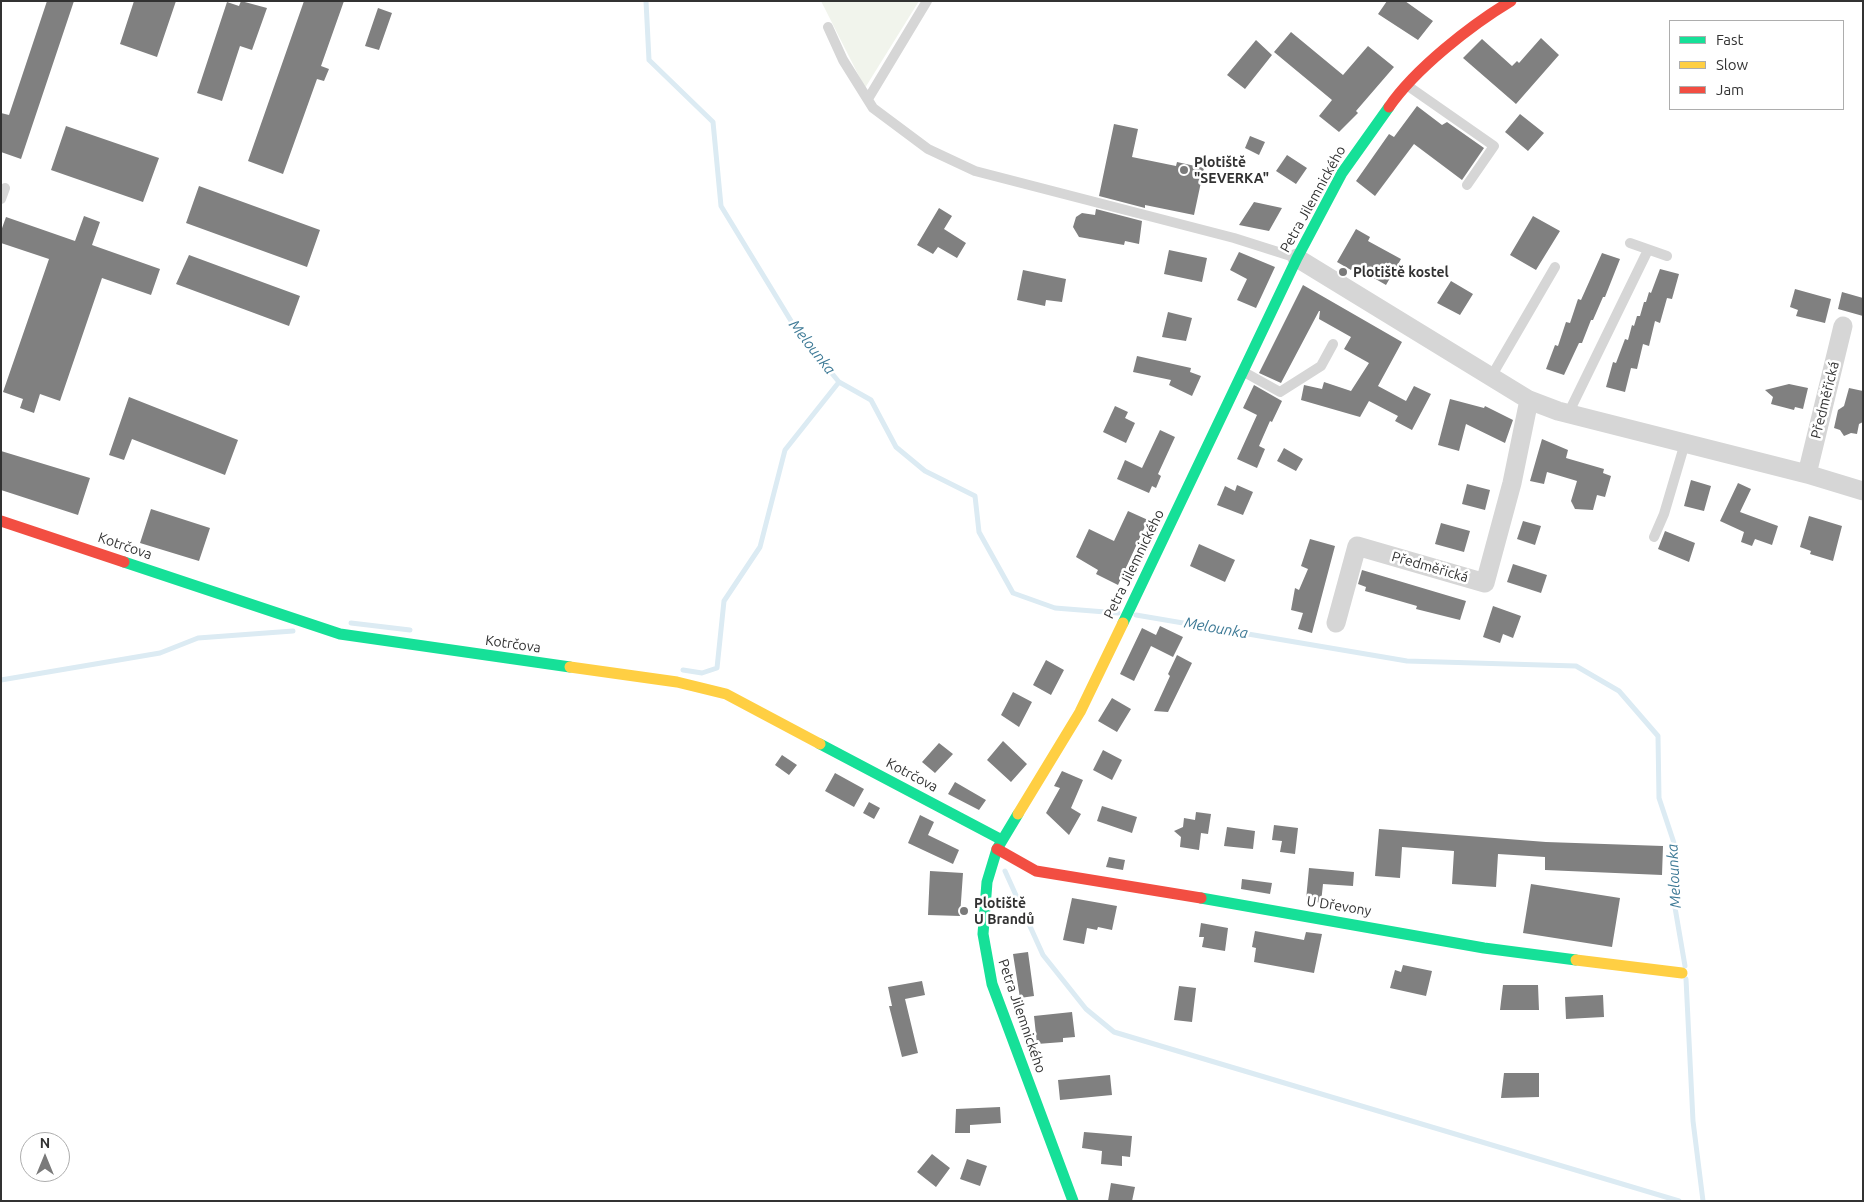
<!DOCTYPE html>
<meta charset="utf-8">
<style>
body{margin:0}
#map{position:relative;width:1864px;height:1202px;overflow:hidden;background:#fff;font-family:Ubuntu,sans-serif}
canvas{display:block}
.frame{position:absolute;inset:0;border:2px solid #323232;pointer-events:none}
.legend{position:absolute;left:1669px;top:20px;width:175px;height:90px;box-sizing:border-box;background:#fff;border:1px solid #adadad;margin:0;padding:6px 9px;list-style:none;font-size:15px;color:#323232}
.legend li{display:flex;align-items:center;gap:10px;height:25px}
.legend b{width:25px;border:1px solid #adadad}
.north{position:absolute;left:20px;top:1132px;width:50px;height:50px;box-sizing:border-box;background:#fff;border:1px solid #adadad;border-radius:50%;rotate:0deg;font-size:14px;font-weight:700;line-height:20px;text-align:center;color:#323232}
.north::after{content:'';display:block;margin:auto;width:18px;height:22px;background:#7a7a7a;clip-path:polygon(50% 0,100% 100%,50% 72%,0 100%)}
</style>
<div id="map">
<canvas width="1864" height="1202"></canvas>
<div class="frame"></div>
<ul class="legend">
<li><b style="height:6px;background:#16e098"></b>Fast</li>
<li><b style="height:6px;background:#ffcf43"></b>Slow</li>
<li><b style="height:6px;background:#f24e42"></b>Jam</li>
</ul>
<div class="north">N</div>
</div>
<script>
const ctx = document.querySelector('canvas').getContext('2d');
ctx.lineJoin = 'round';
function fill(path, color) { ctx.fillStyle = color; ctx.fill(path, 'evenodd'); }
function strokePath(path, color, width, dash) { ctx.strokeStyle = color; ctx.lineWidth = width; ctx.lineCap = dash ? 'butt' : 'round'; ctx.setLineDash(dash || []); ctx.stroke(path); }
function write(font, color, halo, rows, align = 'center') {
  ctx.font = font + ' Ubuntu,sans-serif'; ctx.lineWidth = 5; ctx.setLineDash([]); ctx.textBaseline = 'middle'; ctx.strokeStyle = halo; ctx.fillStyle = color; for (const [text, x, y, turn = 0] of rows) {
    ctx.save(); ctx.translate(x, y); ctx.rotate((+turn || 0) * Math.PI / 180); ctx.textAlign = isNaN(turn) ? turn : align; if (halo) ctx.strokeText(text, 0, 0); ctx.fillText(text, 0, 0); ctx.restore();
  }
}
fill(new Path2D(`
 M821 1H919L865 88Z`), '#f1f4ec');
strokePath(new Path2D(`
 M646 1 649 60 713 122 721 206 799 334 839 382 871 400 896 447 925 471 975 496 979 532 1013 593 1055 608 1118 613
 M1136 615 1407 661 1576 666 1619 691 1658 736 1659 798 1674 843 1672 890 1685 966
 M351 623 410 630
 M683 670 702 673 717 668 724 601 760 547 785 450 839 382
 M1 680 160 653 198 638 293 631
 M1005 871 1043 955 1086 1009 1114 1032 1679 1201
 M1686 979 1693 1121 1703 1201`), '#dcebf3', 5);
fill(new Path2D(`
 M47 1H74L21 159 1 152V113L9 115Z
 M134 1H176L157 57 120 44Z
 M241 1 267 8 252 50 240 46 222 101 197 93 227 2 239 6Z
 M304 1H344L321 66 329 69 324 81 317 79 283 174 248 161Z
 M1387 1H1405L1433 21 1418 40 1378 14Z
 M378 8 392 13 379 50 365 46Z
 M1291 32 1343 75 1368 46 1394 67 1356 111 1358 113 1339 132 1319 116 1332 100 1274 52Z
 M1541 38 1559 55 1516 104 1463 58 1482 39 1512 66 1517 61 1519 63Z
 M1256 40 1272 55 1245 89 1227 75Z
 M1417 106 1442 125 1447 122 1484 148 1462 180 1414 144 1375 196 1356 181 1389 134 1394 137Z
 M1520 114 1544 133 1528 151 1505 132Z
 M1114 124 1138 129 1132 157 1176 166 1177 162 1204 168 1194 215 1145 205V208L1099 196Z
 M66 126 159 158 143 202 51 170Z
 M1250 136 1265 142 1259 155 1245 148Z
 M1287 155 1307 168 1296 184 1276 171Z
 M199 186 320 230 307 267 186 223Z
 M1254 202 1282 208 1269 231 1239 225Z
 M939 208 952 216 944 229 966 243 957 258 938 247 933 254 917 245Z
 M1096 209 1142 221 1139 244 1125 241 1124 245 1079 237 1073 227 1076 217 1082 213 1095 215Z
 M84 216 100 222 92 245 160 269 151 295 102 278 60 401 40 394 34 413 20 408 23 399 3 392 49 259 1 243V231L6 217 75 241Z
 M1533 216 1560 231 1536 270 1510 255Z
 M1356 229 1370 237 1368 241 1401 259 1386 285 1353 266 1351 270 1337 262Z
 M1169 250 1207 258 1202 282 1164 274Z
 M1239 252 1275 267 1256 308 1237 300 1247 279 1230 270Z
 M1602 253 1620 259 1605 297H1603L1593 320H1591L1582 343H1579L1564 375 1546 369 1555 345 1558 346 1566 322 1570 323 1578 299 1581 300Z
 M189 255 300 296 289 326 176 284Z
 M1660 269 1679 274 1672 299 1667 298 1660 323 1655 321 1649 346 1643 344 1637 369 1631 368 1625 392 1606 387 1613 362 1616 363 1625 339 1628 340 1632 325 1634 326 1637 316H1640L1644 302H1646L1649 292 1651 293Z
 M1023 270 1066 279 1062 302 1046 300 1045 306 1017 300Z
 M1451 281 1473 294 1460 315 1437 303Z
 M1303 285 1402 342 1378 386 1406 401 1414 386 1431 394 1412 430 1395 421 1398 416 1369 401 1360 417 1301 400 1304 385 1322 389 1324 382 1351 391 1369 363 1344 349 1351 337 1319 319 1320 311H1319L1281 383 1259 373Z
 M1795 289 1831 299 1825 323 1796 316 1798 310 1790 307Z
 M1842 292 1863 298V316L1838 309Z
 M1168 312 1192 318 1186 341 1162 337Z
 M1137 356 1191 368 1190 372 1201 376 1192 396 1169 385 1171 380 1133 372Z
 M1789 384 1808 388 1803 409 1795 407 1794 410 1771 404 1773 397 1765 390Z
 M1254 385 1282 401 1272 422 1270 421 1259 446 1265 449 1257 468 1237 459 1257 415 1243 408Z
 M1849 388 1863 391V422L1859 424 1857 434 1851 433 1844 436 1840 430 1834 428 1838 410 1844 406Z
 M129 397 238 440 225 475 132 439 124 460 109 455Z
 M1450 399 1484 408 1485 406 1513 420 1505 443 1466 424 1459 451 1438 445Z
 M1115 406 1128 412 1125 418 1135 423 1126 443 1103 432Z
 M1160 430 1175 437 1158 474 1161 476 1156 488 1152 486 1149 493 1117 479 1125 460 1142 468Z
 M1542 439 1568 450 1566 458 1604 469 1603 473 1611 476 1605 497 1597 495 1593 510 1575 509 1571 501 1577 481 1547 472 1544 484 1530 481Z
 M1284 448 1303 459 1296 471 1277 461Z
 M1 451 90 478 78 515 1 490Z
 M1691 480 1711 486 1704 511 1684 506Z
 M1738 483 1751 489 1740 512 1778 526 1772 545 1755 539 1752 546 1741 542 1744 532 1720 521Z
 M1467 484 1490 490 1485 510 1462 504Z
 M1237 485 1253 492 1243 515 1217 505 1225 486 1235 491Z
 M151 509 210 528 199 561 140 543Z
 M1128 511 1148 520 1118 585 1096 574 1098 570 1076 557 1089 529 1114 541Z
 M1809 516 1842 526 1833 561 1810 554 1811 551 1800 547Z
 M1523 521 1541 526 1535 545 1517 539Z
 M1441 523 1470 531 1464 552 1435 544Z
 M1665 531 1695 543 1689 562 1658 549Z
 M1310 539 1335 546 1312 633 1298 629 1303 613 1291 610 1295 588 1299 590 1308 569 1301 566Z
 M1199 544 1235 560 1225 582 1190 566Z
 M1513 564 1547 575 1541 593 1507 582Z
 M1362 570 1466 601 1460 620 1416 609 1417 606 1365 591 1366 587 1358 584Z
 M1493 606 1521 616 1513 638 1503 634 1500 643 1483 637Z
 M1160 626 1183 637 1173 657 1151 646 1134 681 1120 674 1142 628 1156 635Z
 M1177 655 1192 663 1168 712 1154 711 1170 676 1168 674Z
 M1046 660 1064 670 1051 695 1033 685Z
 M1013 692 1032 702 1019 727 1001 715Z
 M1112 698 1131 709 1117 732 1098 721Z
 M1003 741 1027 764 1011 782 987 760Z
 M939 743 953 754 935 773 922 762Z
 M1103 750 1122 760 1112 780 1093 770Z
 M782 755 797 765 789 775 775 765Z
 M1062 771 1083 780 1071 808 1081 814 1069 835 1046 813 1060 788 1054 786Z
 M835 773 864 789 854 807 825 791Z
 M955 782 986 800 979 810 948 794Z
 M869 802 880 808 874 819 863 813Z
 M1102 806 1137 817 1132 833 1097 821Z
 M1196 812 1211 814 1208 834 1201 833 1199 850 1180 847 1181 837 1174 831 1183 827 1184 818 1195 820Z
 M920 815 934 822 928 835 959 850 953 864 908 843Z
 M1274 825 1298 828 1295 854 1280 852 1282 841 1272 840Z
 M1227 827 1255 831 1253 849 1224 846Z
 M1379 829 1546 842 1663 846 1662 875 1545 870V857L1498 854 1496 887 1452 884 1454 851 1402 847 1400 878 1375 876Z
 M1109 857 1125 860 1123 870 1106 867Z
 M1309 868 1354 872 1353 886 1323 884 1321 903 1306 900Z
 M930 871 963 873 960 916 928 915Z
 M1242 879 1272 883 1270 894 1241 889Z
 M1531 884 1620 898 1612 947 1523 933Z
 M1072 898 1117 906 1112 930 1098 927 1097 930 1087 928 1084 944 1063 940Z
 M1201 923 1228 928 1225 951 1202 947 1204 937H1199Z
 M1255 931 1304 940 1306 932 1322 934 1314 973 1254 962 1256 948 1252 947Z
 M1028 952 1034 996 1020 998 1013 954Z
 M1403 965 1432 971 1426 996 1390 988 1395 970 1401 972Z
 M922 981 925 995 905 999 918 1053 902 1057 889 1006H892L888 987Z
 M1503 985H1538L1539 1010H1500Z
 M1179 986 1196 988 1192 1022 1174 1020Z
 M1603 995 1604 1017 1566 1019 1565 997Z
 M1072 1012 1075 1037 1063 1038V1042L1037 1044 1034 1016Z
 M1504 1073H1539V1097L1501 1098Z
 M1110 1075 1112 1095 1060 1100 1058 1080Z
 M1000 1107 1001 1123 970 1125V1133H955L956 1109Z
 M1084 1132 1132 1136 1130 1157 1122 1156V1166L1101 1164 1102 1151 1082 1148Z
 M932 1154 950 1168 936 1187 917 1172Z
 M967 1159 987 1166 980 1186 960 1179Z
 M1111 1183 1135 1187 1132 1201H1108Z`), '#808080');
strokePath(new Path2D(`
 M828 27 843 60 873 108 928 149 975 171 1234 238 1297 258
 M1408 86 1494 146 1467 185
 M868 99 927 1
 M1 199 5 188
 M1630 243 1667 256
 M1244 372 1280 392 1321 366 1333 344
 M1491 377 1555 267
 M1568 414 1648 250
 M1654 537 1664 514 1685 443`), '#d6d6d6', 10);
strokePath(new Path2D(`
 M1297 258 1529 400 1558 411 1807 474 1863 491
 M1807 474 1843 326
 M1336 623 1357 546 1485 583 1512 483 1529 400`), '#d6d6d6', 19);
strokePath(new Path2D(`
 M124 562 340 634 570 667
 M1123 623 1297 258 1342 173 1389 107
 M820 744 1002 840
 M1018 814 997 849 987 882 983 934 992 984 1073 1201
 M1201 898 1484 948 1576 960`), '#16e098', 11);
strokePath(new Path2D(`
 M570 667 677 682 726 694 820 744
 M1018 814 1080 712 1123 623
 M1576 960 1682 973`), '#ffcf43', 11);
strokePath(new Path2D(`
 M1389 107C1415 69 1471 25 1511 1
 M1 521 124 562
 M997 849 1036 871 1201 898`), '#f24e42', 11);
for (const [x, y, r, color] of [
 [1184,170,5,"#7a7a7a"],
 [1343,272,5,"#7a7a7a"],
 [964,911,5,"#7a7a7a"]
]) { const dot = new Path2D(); dot.arc(x, y, r, 0, 2 * Math.PI); ctx.fillStyle = color; ctx.fill(dot); strokePath(dot, '#fff', 2); }
write('bold 14px', '#323232', '#fff', [
 ["Plotiště",1194,162],
 ["\"SEVERKA\"",1194,178],
 ["Plotiště kostel",1353,272],
 ["Plotiště",974,903],
 ["U Brandů",974,919]
], 'left');
write('14px', '#323232', '#fff', [
 ["Petra Jilemnického",1313,199,-61],
 ["Předměřická",1825,400,-76],
 ["Kotrčova",125,546,19],
 ["Petra Jilemnického",1134,564,-64],
 ["Předměřická",1430,567,16],
 ["Kotrčova",513,644,8],
 ["Kotrčova",912,775,28],
 ["U Dřevony",1339,906,9],
 ["Petra Jilemnického",1022,1016,71]
]);
write('italic 15px', '#3e7a96', '#fff', [
 ["Melounka",812,347,52],
 ["Melounka",1216,628,10],
 ["Melounka",1674,876,-93]
]);
</script>
